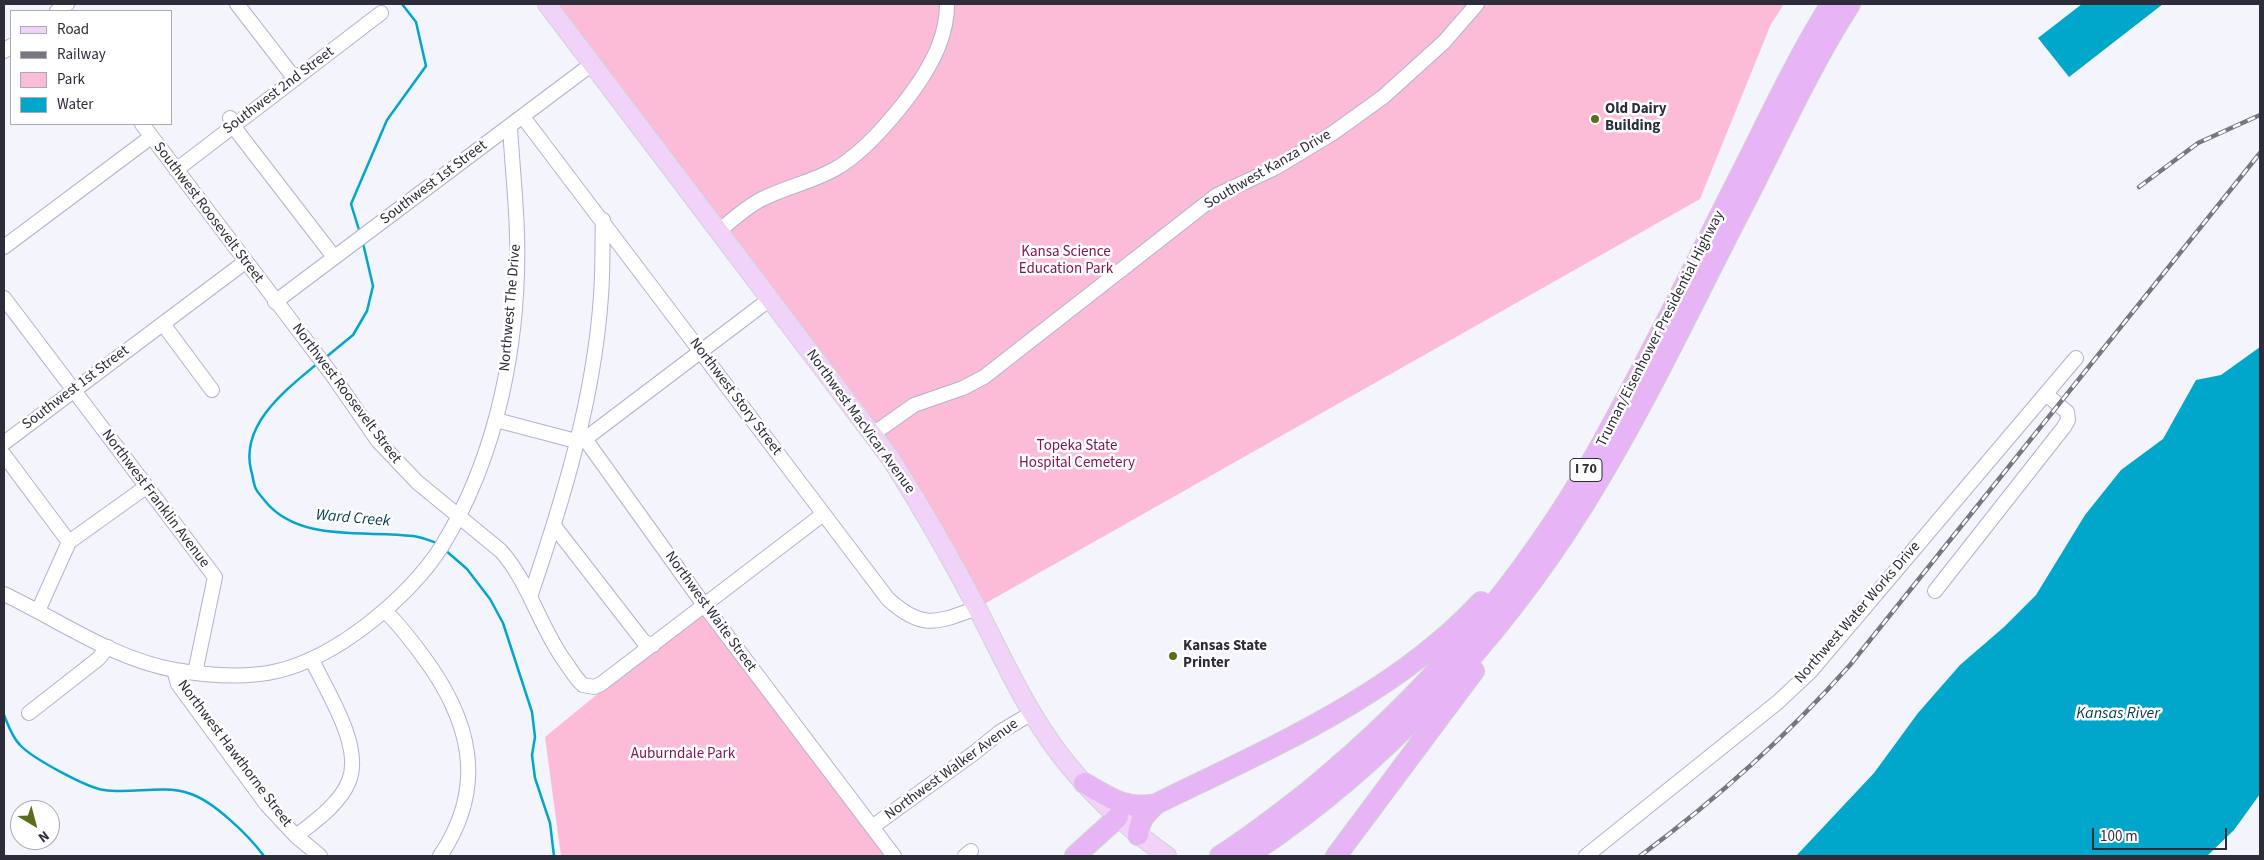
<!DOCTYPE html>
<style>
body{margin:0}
#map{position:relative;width:2264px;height:860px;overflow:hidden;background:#f4f4fc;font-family:"Source Sans 3",sans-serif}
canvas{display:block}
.frame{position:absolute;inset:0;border:5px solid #2d2c3a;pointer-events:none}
.legend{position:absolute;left:10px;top:10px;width:162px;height:115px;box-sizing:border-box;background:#fff;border:1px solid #ababb0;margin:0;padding:6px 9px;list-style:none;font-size:15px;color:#2d2c3a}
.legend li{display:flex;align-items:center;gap:10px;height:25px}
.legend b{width:25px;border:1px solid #ababb0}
.north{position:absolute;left:10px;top:800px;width:50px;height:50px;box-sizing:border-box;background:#fff;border:1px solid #ababb0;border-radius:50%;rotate:143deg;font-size:14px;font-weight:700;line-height:20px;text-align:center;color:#2d2c3a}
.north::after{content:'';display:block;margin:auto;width:18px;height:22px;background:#596d1c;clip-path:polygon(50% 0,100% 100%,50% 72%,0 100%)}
.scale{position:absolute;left:2092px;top:828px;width:135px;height:22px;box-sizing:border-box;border:2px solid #2d2c3a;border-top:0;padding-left:6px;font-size:15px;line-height:18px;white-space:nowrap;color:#2d2c3a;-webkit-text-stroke:4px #fff;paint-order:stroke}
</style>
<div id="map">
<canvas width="2264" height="860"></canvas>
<div class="frame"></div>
<ul class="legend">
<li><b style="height:6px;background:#f1d2f9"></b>Road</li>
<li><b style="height:6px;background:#777682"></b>Railway</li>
<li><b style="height:14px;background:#fcbbd6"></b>Park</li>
<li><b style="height:14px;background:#01a6cb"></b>Water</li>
</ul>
<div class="north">N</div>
<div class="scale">100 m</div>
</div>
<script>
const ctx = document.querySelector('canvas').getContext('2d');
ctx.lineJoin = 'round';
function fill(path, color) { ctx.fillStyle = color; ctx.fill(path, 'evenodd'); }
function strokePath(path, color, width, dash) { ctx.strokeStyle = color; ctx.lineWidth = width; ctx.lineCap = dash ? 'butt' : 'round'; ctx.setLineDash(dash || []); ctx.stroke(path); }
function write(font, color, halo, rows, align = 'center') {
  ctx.font = font + ' "Source Sans 3",sans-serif'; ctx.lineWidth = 5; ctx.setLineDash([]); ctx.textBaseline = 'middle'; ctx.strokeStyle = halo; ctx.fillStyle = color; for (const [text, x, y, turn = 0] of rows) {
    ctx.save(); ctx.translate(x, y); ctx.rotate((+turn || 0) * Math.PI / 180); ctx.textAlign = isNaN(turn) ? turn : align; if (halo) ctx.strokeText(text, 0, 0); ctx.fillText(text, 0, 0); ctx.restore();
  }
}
fill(new Path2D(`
 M548 4H1784L1771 24 1700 199 977 608 873 434Z
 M702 613 890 856H561L545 737 644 656Z`), '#fcbbd6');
fill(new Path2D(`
 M2082 4H2163L2069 77 2038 38Z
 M2260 347V794L2234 830 2207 856H1796L1874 773 1918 713 1960 665 2004 627 2036 595 2085 515 2121 470 2163 439 2196 380 2221 375Z`), '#01a6cb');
strokePath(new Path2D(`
 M360 233 351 204 387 120 426 66 416 22 402 4
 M325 358 353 335 367 311 373 286 363 243
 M318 363C287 389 240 424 251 470 253 476 253 483 256 489 258 493 262 497 265 501 299 543 365 530 413 536 422 537 431 541 439 544
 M444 549 467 569 490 599 503 623 532 712 535 737 532 755 535 778 550 823 554 856
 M4 715C8 725 12 737 20 745 32 758 87 788 104 790 132 794 162 785 188 793 213 800 249 836 264 856`), '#01a6cb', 2.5);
const minor = new Path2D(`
 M237 4 295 79
 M57 11 67 4
 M4 51 11 46
 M523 117 888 599C923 631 938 622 977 608
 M230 118 233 126 334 257
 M142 124 333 376 378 441 417 482 501 551C530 584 540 628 566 663 571 670 576 679 583 685L594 687 601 684 822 515
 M176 170 381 13
 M719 231C732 220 746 207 762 199 786 187 812 182 835 169 872 148 924 84 939 45 944 32 947 18 947 4
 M4 247 151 137
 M4 298 215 577 195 673
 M275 302 592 64
 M163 324 212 390
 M496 420 576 441 585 439 770 299
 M873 434 914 405 963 388 984 377 1217 195 1275 168 1305 150 1333 133 1383 97 1444 42 1477 4
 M585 439 704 605 894 856
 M4 443 245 262
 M4 455 69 542
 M554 526 644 642 653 645
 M1935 591 2064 427 2068 420 2067 412 2046 394
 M4 594C59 620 113 659 175 670 256 684 303 674 368 624 396 602 423 576 442 546 498 455 520 340 517 234 516 199 512 162 510 127
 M530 597C563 500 594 399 601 296 603 271 602 245 603 220
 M38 611 69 542 146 487
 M385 611C399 624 410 639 422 655 470 719 488 785 440 856
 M174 670 178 684 267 805 296 836 320 856
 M29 713 98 659 108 647
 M872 827 974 753 1000 732 1032 713
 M296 836C314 822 340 804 349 781 363 746 327 692 312 660
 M965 856 971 851
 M1586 856 1778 702 1810 672 2076 358`);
const major = new Path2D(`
 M547 4 891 459C922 508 951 558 978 610 1003 658 1025 708 1058 752 1088 792 1126 827 1167 856`);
const highway = new Path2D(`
 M1084 783C1111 798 1124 810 1156 804 1268 749 1395 695 1481 602
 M1138 835C1139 821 1145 814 1156 804
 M1075 856 1118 817
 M1220 856C1251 836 1281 813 1310 790 1425 696 1522 583 1596 454 1649 360 1697 260 1746 164 1773 110 1799 55 1831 4
 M1247 856C1381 768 1499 641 1583 506 1643 410 1691 306 1743 206 1778 138 1809 68 1850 4
 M1336 856 1474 671`);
strokePath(minor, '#b2b1d3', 16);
strokePath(major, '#d1d1d4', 20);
strokePath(highway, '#d1d1d4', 22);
strokePath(minor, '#fff', 14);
strokePath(major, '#f1d2f9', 18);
strokePath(highway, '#e7b4f5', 20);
const rail = new Path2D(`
 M2139 187 2198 143 2260 115
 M1640 856C1717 799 1787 736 1850 665L2260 153`);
strokePath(rail, '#777682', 4.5);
strokePath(rail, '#fff', 2.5, [8]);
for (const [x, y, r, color] of [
 [1595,119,5,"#596d1c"],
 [1173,656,5,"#596d1c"]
]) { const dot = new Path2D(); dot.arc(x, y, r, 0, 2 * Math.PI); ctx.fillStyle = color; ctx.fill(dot); strokePath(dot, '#fff', 2); }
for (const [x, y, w] of [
 [1586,470,32]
]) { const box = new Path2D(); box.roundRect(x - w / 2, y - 11.5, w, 23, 4); ctx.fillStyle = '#fff'; ctx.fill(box); strokePath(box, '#2d2c3a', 1); }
write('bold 14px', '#2d2c3a', null, [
 ["I 70",1586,470]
]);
write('15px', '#2d2c3a', '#fff', [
 ["Southwest 2nd Street",279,91,-37],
 ["Southwest Kanza Drive",1268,170,-30],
 ["Southwest 1st Street",434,183,-37],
 ["Southwest Roosevelt Street",208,213,53],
 ["Northwest The Drive",511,308,-85],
 ["Truman/Eisenhower Presidential Highway",1661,329,-63],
 ["Southwest 1st Street",76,388,-37],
 ["Northwest Roosevelt Street",346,394,53],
 ["Northwest Story Street",735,397,53],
 ["Northwest MacVicar Avenue",860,422,54],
 ["Northwest Franklin Avenue",155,499,53],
 ["Northwest Waite Street",710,612,54],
 ["Northwest Water Works Drive",1858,613,-49],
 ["Northwest Hawthorne Street",234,754,53],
 ["Northwest Walker Avenue",952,770,-36]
]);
write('bold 15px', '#2d2c3a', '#fff', [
 ["Old Dairy",1605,110],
 ["Building",1605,127],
 ["Kansas State",1183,647],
 ["Printer",1183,664]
], 'left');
write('15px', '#831654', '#fff', [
 ["Kansa Science",1066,253],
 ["Education Park",1066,270],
 ["Topeka State",1077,447],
 ["Hospital Cemetery",1077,464],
 ["Auburndale Park",683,755]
]);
write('italic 16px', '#003c4b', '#fff', [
 ["Ward Creek",353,519,5],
 ["Kansas River",2118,714]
]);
</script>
